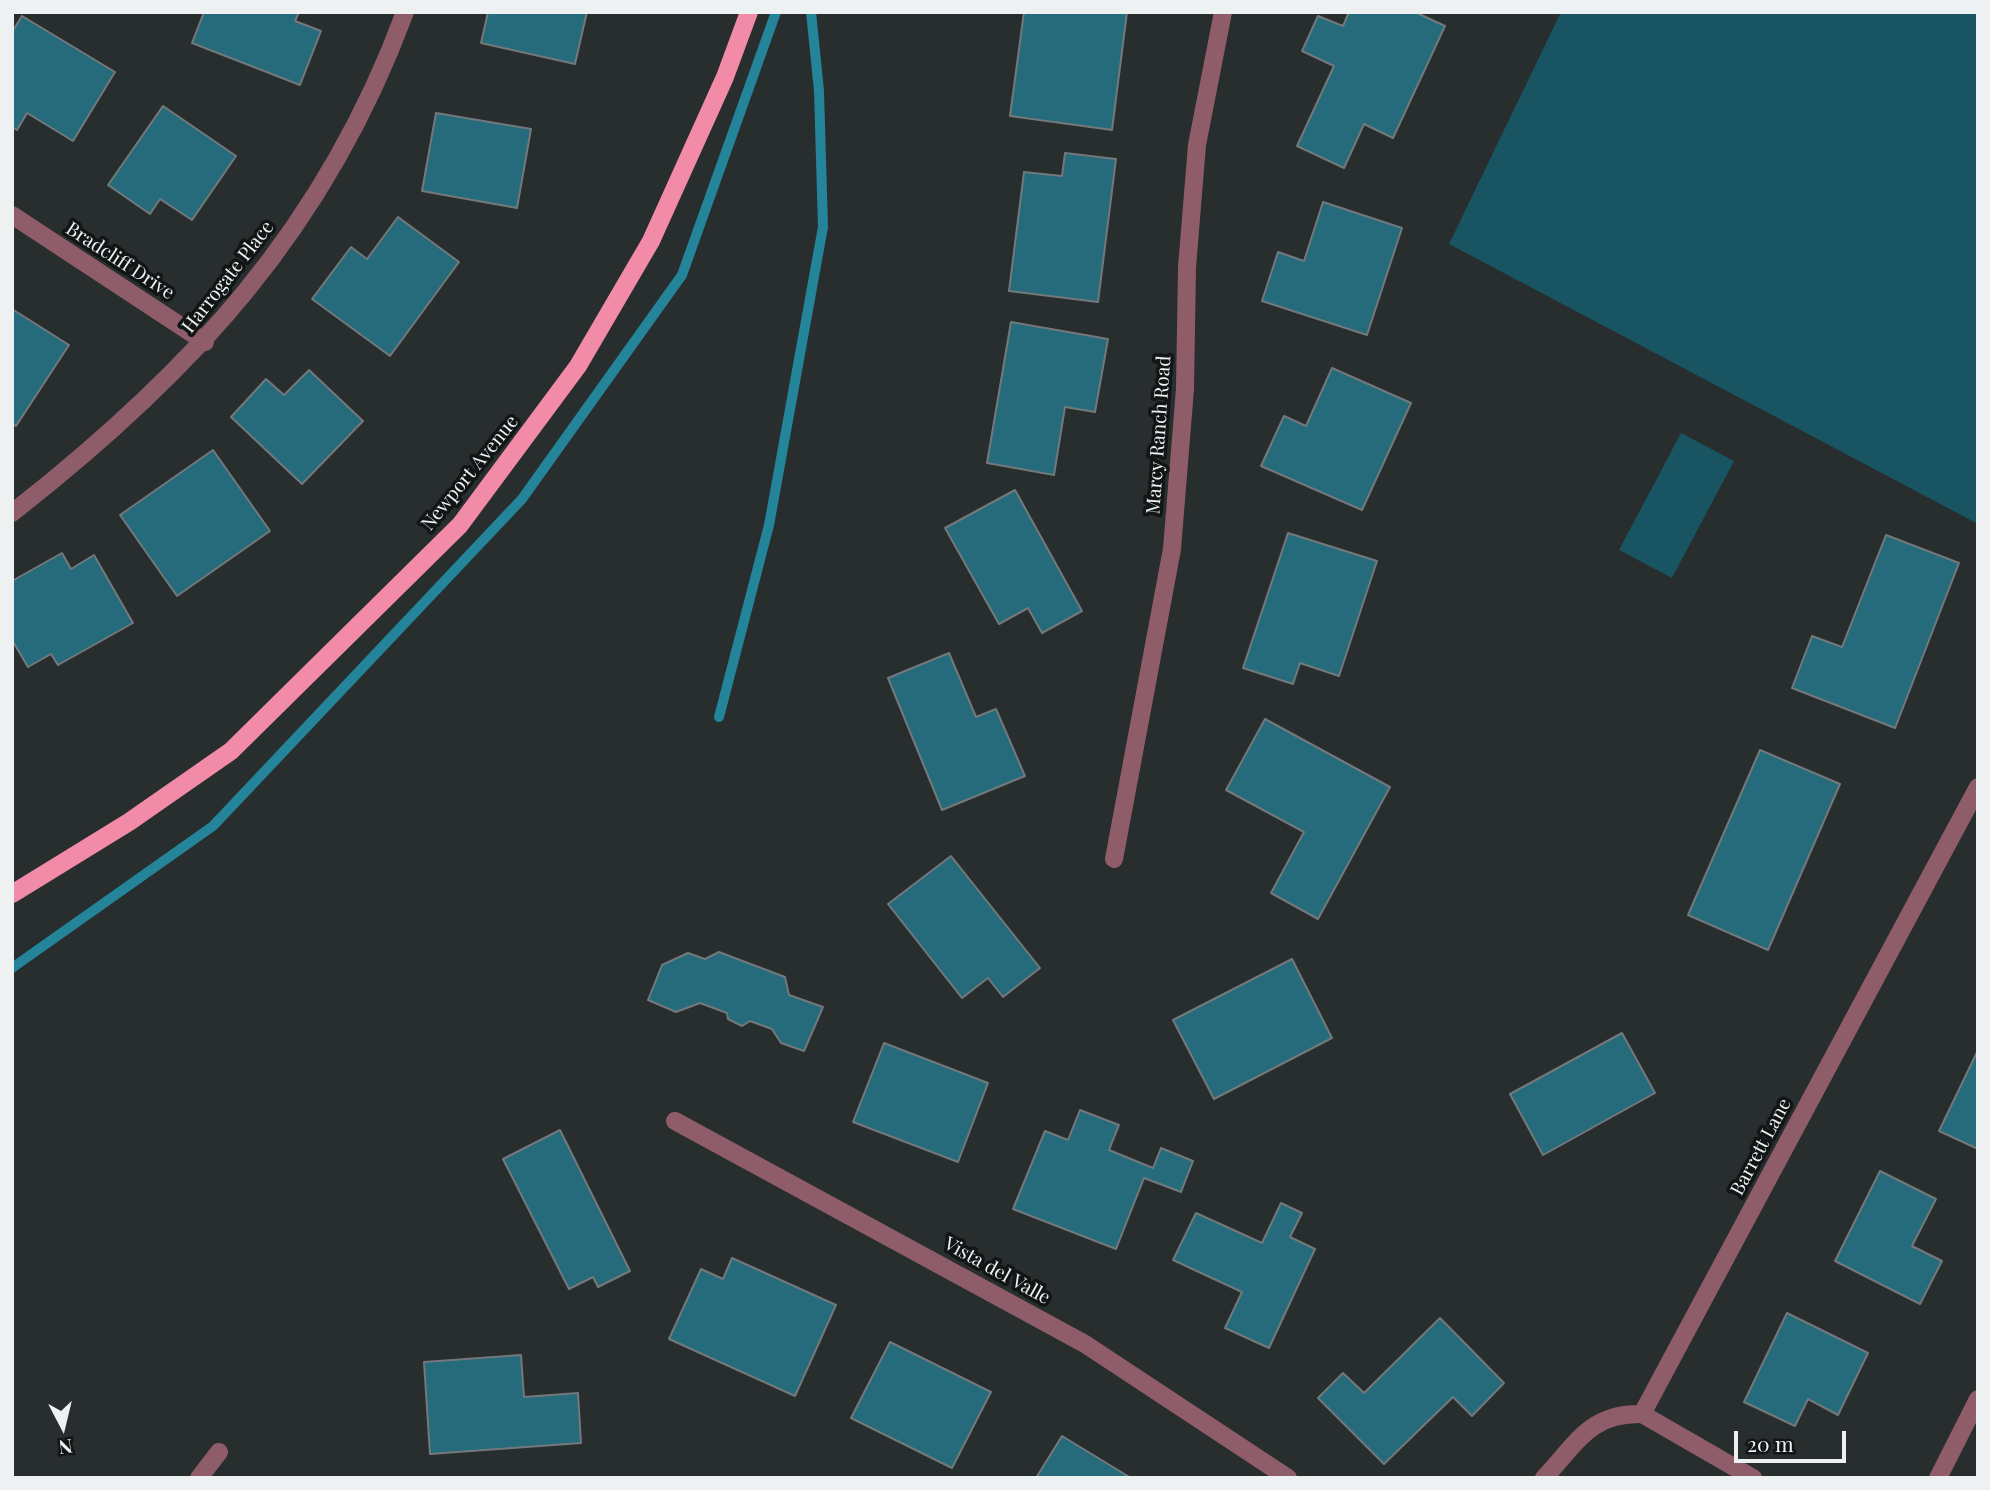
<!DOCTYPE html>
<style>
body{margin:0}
#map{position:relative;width:1990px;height:1490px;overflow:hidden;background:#282d2e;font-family:"Playfair Display",serif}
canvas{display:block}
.frame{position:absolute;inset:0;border:14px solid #edf1f2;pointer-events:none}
.north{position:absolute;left:28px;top:1392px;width:70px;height:70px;-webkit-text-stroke:5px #121515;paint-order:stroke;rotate:173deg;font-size:19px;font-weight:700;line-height:28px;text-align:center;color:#edf1f2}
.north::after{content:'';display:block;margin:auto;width:24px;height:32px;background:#edf1f2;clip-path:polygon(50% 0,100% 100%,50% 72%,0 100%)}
.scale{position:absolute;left:1734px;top:1431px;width:112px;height:32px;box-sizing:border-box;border:4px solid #edf1f2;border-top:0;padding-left:9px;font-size:21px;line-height:24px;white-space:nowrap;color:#edf1f2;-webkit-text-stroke:5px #121515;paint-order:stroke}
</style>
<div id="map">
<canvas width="1990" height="1490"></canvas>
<div class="frame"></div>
<div class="north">N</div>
<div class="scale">20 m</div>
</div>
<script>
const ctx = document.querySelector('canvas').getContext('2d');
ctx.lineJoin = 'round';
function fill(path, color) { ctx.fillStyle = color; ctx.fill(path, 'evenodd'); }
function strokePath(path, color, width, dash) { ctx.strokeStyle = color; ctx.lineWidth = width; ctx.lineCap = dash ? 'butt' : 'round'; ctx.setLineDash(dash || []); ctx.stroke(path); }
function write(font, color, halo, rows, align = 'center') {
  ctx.font = font + ' "Playfair Display",serif'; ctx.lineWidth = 7; ctx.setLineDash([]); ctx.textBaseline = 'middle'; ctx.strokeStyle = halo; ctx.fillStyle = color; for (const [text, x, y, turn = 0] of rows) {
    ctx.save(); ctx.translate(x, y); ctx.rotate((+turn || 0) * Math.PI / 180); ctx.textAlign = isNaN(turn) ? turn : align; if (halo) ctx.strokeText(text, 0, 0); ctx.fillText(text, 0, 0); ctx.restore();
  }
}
fill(new Path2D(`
 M1561 12H1978V524L1449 244Z
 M1681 433 1734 461 1672 578 1619 550Z`), '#185462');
strokePath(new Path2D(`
 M719 717 769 525 823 227 819 91 811 12
 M12 968 213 826 522 499 682 275 776 12`), '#248499', 10);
const building = new Path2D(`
 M204 12H299L295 21 321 31 300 85 192 43Z
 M488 12H587L575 64 481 43Z
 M1024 12H1127L1112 130 1010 116Z
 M1349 12H1415L1445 26 1393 138 1364 124 1344 168 1297 146 1334 66 1302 51 1318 16 1343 26Z
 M22 16 115 72 73 141 27 113 17 130 12 127V32Z
 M163 106 236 156 192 220 160 199 150 214 108 185Z
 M436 113 531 129 517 208 422 191Z
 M1065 153 1116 159 1098 302 1009 291 1024 172 1062 176Z
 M1323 202 1402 228 1367 335 1262 301 1278 252 1304 261Z
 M398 217 459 262 390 356 312 299 351 247 367 259Z
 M12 309 69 345 16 426 12 424Z
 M1011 322 1108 339 1095 412 1065 407 1054 475 987 463Z
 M1332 368 1411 403 1362 510 1261 466 1284 416 1306 426Z
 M309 370 363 421 302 484 231 417 266 379 284 395Z
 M213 450 270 531 177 596 120 515Z
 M1015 490 1082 611 1042 633 1028 608 999 624 945 528Z
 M1288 533 1377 561 1339 676 1300 663 1293 684 1243 668Z
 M1886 535 1959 563 1895 728 1792 688 1812 636 1842 647Z
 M62 553 71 569 94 555 133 623 58 665 51 654 28 667 12 640V581Z
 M949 653 976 717 996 709 1025 776 942 810 888 678Z
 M1265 719 1390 787 1318 919 1271 893 1304 832 1226 790Z
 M1760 750 1840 784 1768 950 1688 915Z
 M951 856 1040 968 1003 997 988 978 962 998 888 904Z
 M719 952 785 977 789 995 823 1007 804 1051 781 1043 772 1029 750 1021 742 1026 728 1019 727 1013 700 1003 676 1012 648 1000 662 965 688 953 705 959Z
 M1292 959 1332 1038 1214 1099 1173 1020Z
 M1622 1033 1655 1093 1543 1155 1510 1094Z
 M884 1043 988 1083 958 1162 853 1122Z
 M1978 1050V1149L1939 1131Z
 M1080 1110 1119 1125 1109 1150 1153 1168 1161 1148 1193 1161 1181 1192 1144 1178 1116 1249 1013 1209 1045 1131 1068 1140Z
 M560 1130 630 1271 598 1287 593 1277 569 1289 503 1159Z
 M1880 1171 1936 1199 1912 1246 1942 1261 1920 1304 1835 1261Z
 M1281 1203 1302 1213 1290 1237 1315 1249 1269 1348 1225 1328 1242 1292 1173 1260 1196 1213 1262 1243Z
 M732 1258 836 1305 795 1396 669 1339 701 1269 723 1279Z
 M1787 1313 1868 1353 1838 1415 1808 1399 1795 1426 1744 1402Z
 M1440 1318 1504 1383 1472 1416 1453 1397 1384 1464 1318 1398 1343 1373 1364 1393Z
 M890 1342 991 1392 952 1468 851 1418Z
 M521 1355 524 1397 578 1393 581 1443 430 1454 424 1362Z
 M1062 1436 1131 1478H1036Z`);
fill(building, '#256b7b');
strokePath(building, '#73797b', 2);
strokePath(new Path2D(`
 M12 215 205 342
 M12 513C191 373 325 229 405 12
 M1114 859 1172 549 1185 389 1187 267 1197 145 1223 12
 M675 1121 1085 1344 1288 1478
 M1642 1414 1978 787
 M1642 1414 1753 1478
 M199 1478 219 1452
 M1544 1478C1578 1442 1590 1413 1642 1414
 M1938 1478 1978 1399`), '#8f5d6a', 18);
strokePath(new Path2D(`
 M12 894 129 822 231 751 460 525 578 366 651 241 725 77 749 12`), '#f18ba8', 18);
write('19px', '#edf1f2', '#121515', [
 ["Bradcliff Drive",120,261,33],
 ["Harrogate Place",228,277,-52],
 ["Marcy Ranch Road",1159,435,-86],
 ["Newport Avenue",470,473,-51],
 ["Barrett Lane",1761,1147,-62],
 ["Vista del Valle",997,1271,29]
]);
</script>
